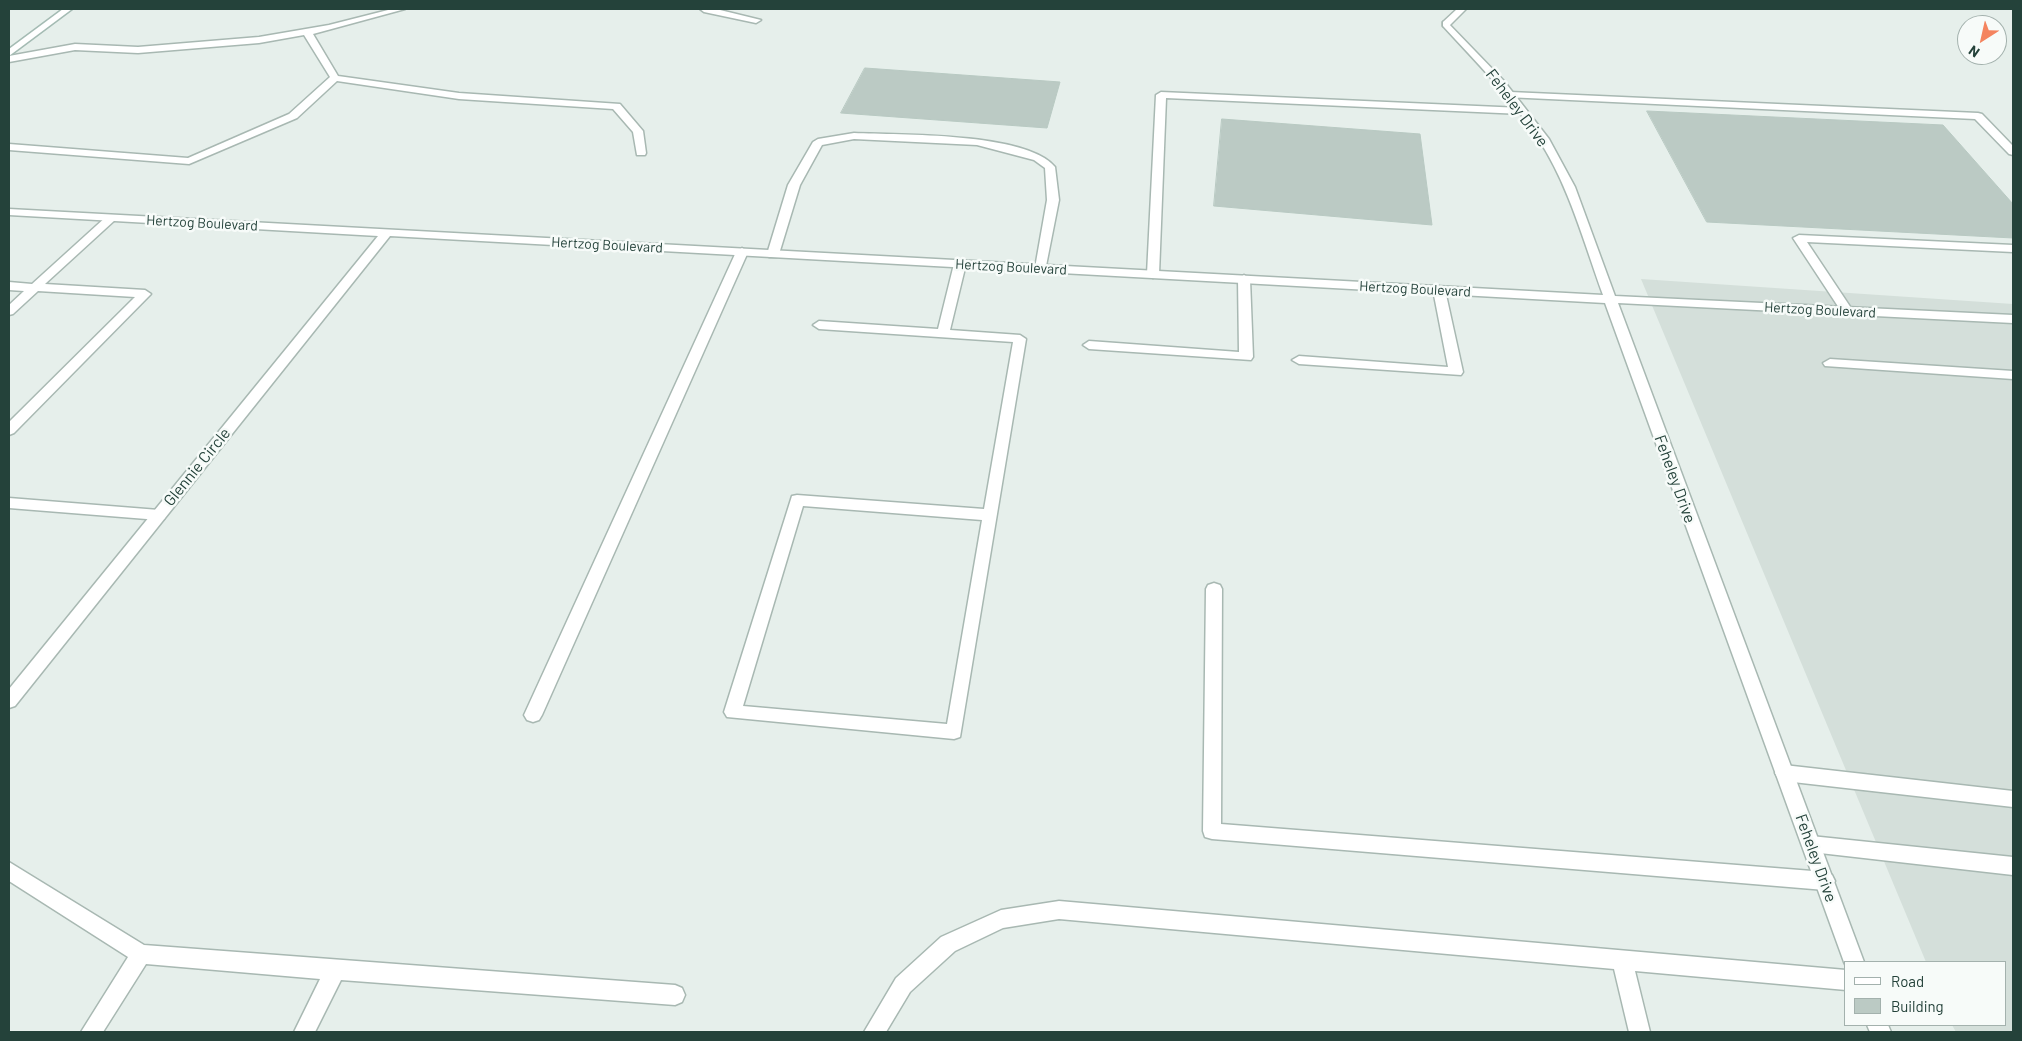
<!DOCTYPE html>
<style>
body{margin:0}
#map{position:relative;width:2022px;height:1041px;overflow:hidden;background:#e6efeb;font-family:Barlow,sans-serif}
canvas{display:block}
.frame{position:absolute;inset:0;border:10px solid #24423a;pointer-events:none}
.legend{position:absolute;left:1844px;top:961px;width:162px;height:65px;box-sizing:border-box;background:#f7fbf9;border:1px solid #a3b1ad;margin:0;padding:6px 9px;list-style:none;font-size:15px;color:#24423a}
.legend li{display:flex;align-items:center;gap:10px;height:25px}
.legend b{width:25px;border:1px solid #a3b1ad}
.north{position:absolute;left:1957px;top:15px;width:50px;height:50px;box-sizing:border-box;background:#f7fbf9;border:1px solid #a3b1ad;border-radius:50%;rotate:215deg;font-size:14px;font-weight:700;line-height:20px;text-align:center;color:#24423a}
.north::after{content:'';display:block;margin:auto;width:18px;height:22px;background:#f4845f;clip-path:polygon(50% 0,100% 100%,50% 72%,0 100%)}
</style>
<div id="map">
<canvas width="2022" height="1041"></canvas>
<div class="frame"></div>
<ul class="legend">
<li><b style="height:6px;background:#fff"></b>Road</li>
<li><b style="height:14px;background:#bbcac4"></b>Building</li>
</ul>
<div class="north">N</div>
</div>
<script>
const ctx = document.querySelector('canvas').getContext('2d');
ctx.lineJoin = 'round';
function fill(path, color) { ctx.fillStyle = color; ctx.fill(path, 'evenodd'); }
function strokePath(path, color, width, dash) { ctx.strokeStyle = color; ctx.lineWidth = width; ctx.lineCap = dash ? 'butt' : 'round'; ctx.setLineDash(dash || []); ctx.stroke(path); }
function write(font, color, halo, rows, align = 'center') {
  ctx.font = font + ' Barlow,sans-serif'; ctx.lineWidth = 5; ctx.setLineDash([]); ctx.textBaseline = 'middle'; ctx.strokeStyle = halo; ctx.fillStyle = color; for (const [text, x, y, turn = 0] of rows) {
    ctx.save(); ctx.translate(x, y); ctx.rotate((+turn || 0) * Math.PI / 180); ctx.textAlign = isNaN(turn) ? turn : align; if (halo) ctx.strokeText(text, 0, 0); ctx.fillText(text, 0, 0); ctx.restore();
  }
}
fill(new Path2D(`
 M1641 279 2013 304V1032H1956L1952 1025H2006V962H1926Z`), '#d4dfda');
const building = new Path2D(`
 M865 68 1060 82 1047 128 841 113Z
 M1647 111 1943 125 2013 204V238L1707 222Z
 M1222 119 1420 134 1432 225 1214 206Z`);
fill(building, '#bbcac4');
strokePath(building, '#b8c9c2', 1);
const lane = new Path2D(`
 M392 9H405L313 34 338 76 459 93 620 104 643 131 646 153 645 155H637L633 132 613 109 459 99 337 81 297 118 189 164 9 150V144L188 158 289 114 330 77 304 35 259 43 138 53 75 50 9 62V56L75 44 138 47 259 37 329 25Z
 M700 9H716L761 20 756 23 704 12Z
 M1457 9H1466L1449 26H1443V22Z
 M1161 92 1522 108 1527 111 1522 114 1166 98 1159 274 1153 278 1147 274 1156 95Z
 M1510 92 1978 113 1982 114 2013 146V155L2009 154 1975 119 1506 97V93Z
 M854 133C899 135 1026 132 1055 167L1059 200 1045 271H1037L1035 268 1047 200 1045 168 1034 160 977 145 854 139 822 145 800 185 779 254 777 257H769L767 254 788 185 813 142 818 139Z
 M111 215 117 218 115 220 45 284 145 290 151 294 14 433 9 435V422L135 297 38 291 13 314 9 315V305L24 291 9 290V282L32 284 107 216Z
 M1799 235 2013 245V252L1807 242 1853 311 1847 315 1843 314 1793 238Z
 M742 248 748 252 542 715 539 720 533 722 527 720 524 715 736 252Z
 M960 260 966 264 950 330 1020 335 1026 339 960 737 954 739 727 717 724 712 792 496 797 495 984 509 1013 342 819 329 813 325 819 321 938 329 954 264ZM803 506 982 520 947 724 743 706Z
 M1244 275 1250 279 1253 357 1251 360 1089 349 1083 345 1089 341 1239 352 1238 279Z
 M1439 286 1445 290 1463 372 1461 375 1299 364 1292 360 1299 356 1448 367 1433 290Z
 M1830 359 2013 371V379L1825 366 1823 363Z
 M9 498 159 510 164 511 166 515 164 519 159 520 9 508Z
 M1214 583 1220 585 1222 589 1221 824 1825 872 1832 875 1835 881 1832 887 1825 890 1212 839 1205 837 1203 831 1206 589 1208 585Z
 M1784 765 2013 791V807L1784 781 1778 778 1775 773 1778 768Z
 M1811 836 2013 857V875L1811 852 1804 850 1802 844 1804 838Z
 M9 862 144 945 675 985 682 988 685 995 682 1002 675 1005 341 980 315 1032H294L320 979 146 964 103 1032H81L128 957 9 881Z
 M1059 901 1846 970V990L1635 971 1650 1032H1629L1614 969 1059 919 1003 928 955 951 910 992 886 1032H864L896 978 941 937 1001 910Z`);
const street = new Path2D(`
 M1446 21 1504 81 1549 139 1575 187 1615 296 2013 315V323L1618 303 1864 962H1846V966L1844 962 1605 303 390 236 15 706 9 708V689L378 236 9 215V209L1603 295C1584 243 1569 186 1539 140 1512 98 1476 62 1443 26V22Z
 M1867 1025H1888L1891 1032H1870Z`);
const secondary = new Path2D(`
 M63 9H72L9 56V49Z`);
strokePath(lane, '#a8b8b2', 3);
strokePath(street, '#a8b8b2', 3);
strokePath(secondary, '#a4bbb3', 3);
fill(lane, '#fff');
fill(street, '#fff');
fill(secondary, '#fff');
write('14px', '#24423a', '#f7fbf9', [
 ["Hertzog Boulevard",202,223,3],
 ["Hertzog Boulevard",607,245,3],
 ["Hertzog Boulevard",1011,267,3],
 ["Hertzog Boulevard",1415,289,3],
 ["Hertzog Boulevard",1820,310,3]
]);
write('16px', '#24423a', '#f7fbf9', [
 ["Feheley Drive",1517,108,53],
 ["Glennie Circle",197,467,-51],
 ["Feheley Drive",1675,479,70],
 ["Feheley Drive",1816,858,70]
]);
</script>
